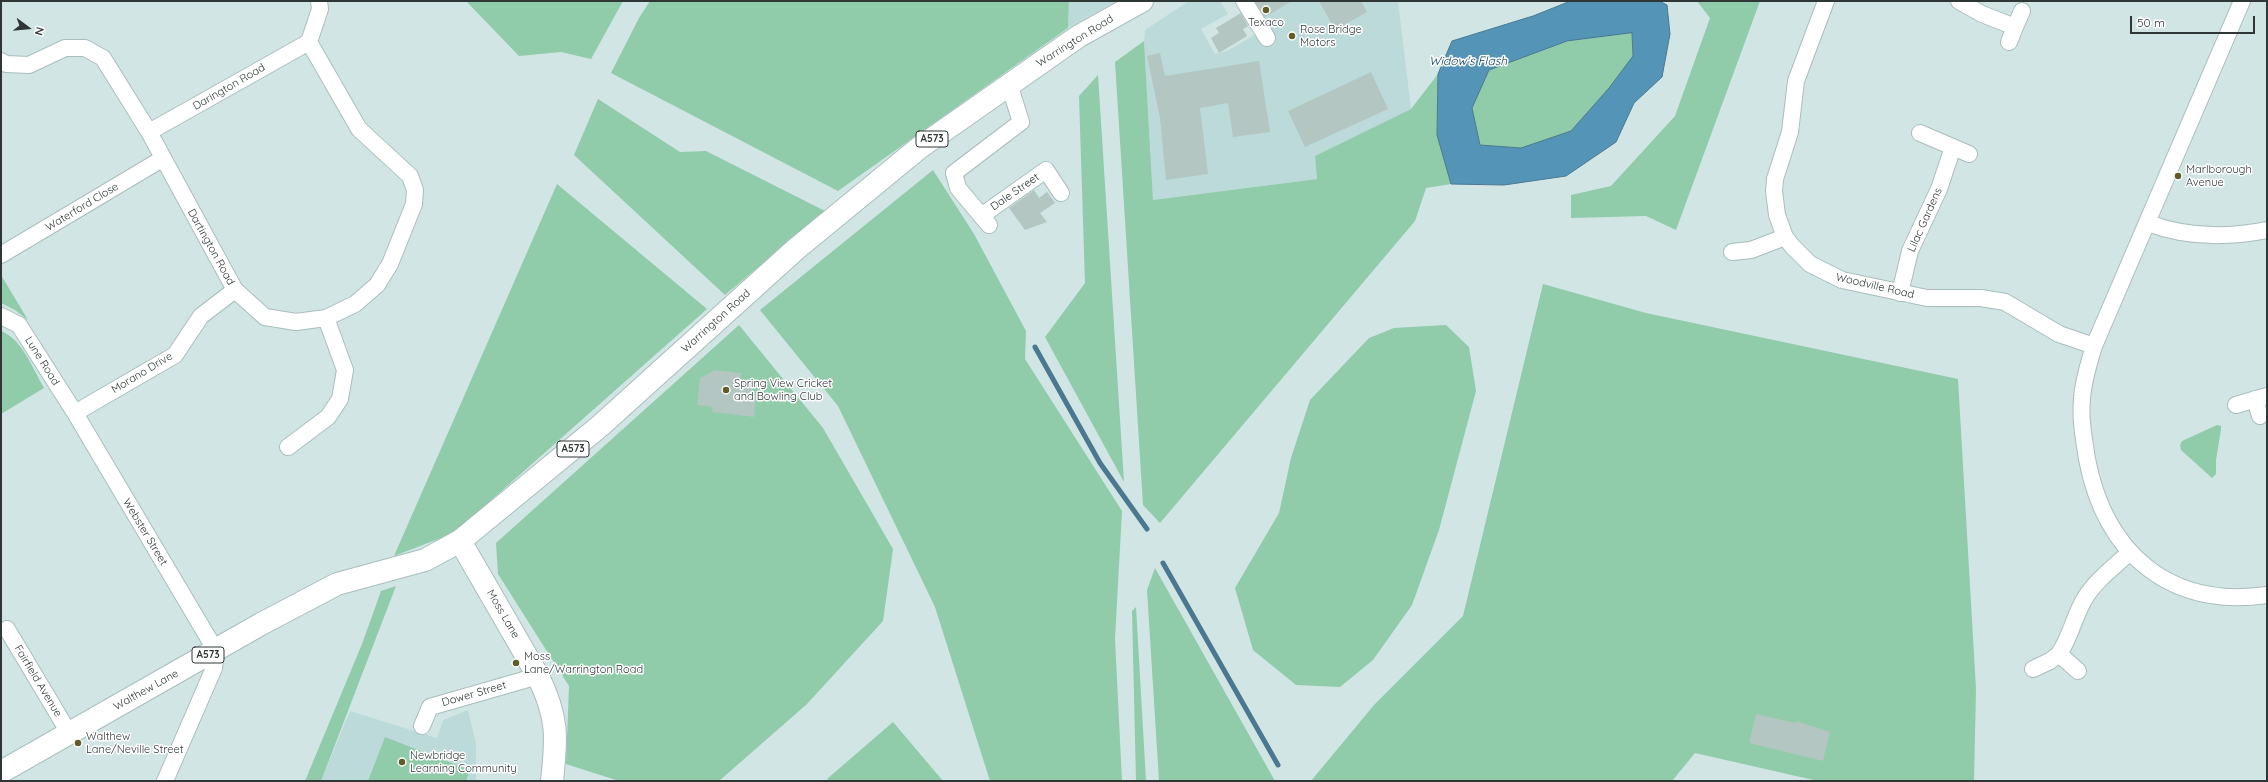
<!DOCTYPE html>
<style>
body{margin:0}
#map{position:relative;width:2268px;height:782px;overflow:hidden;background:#d1e5e5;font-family:Quicksand,sans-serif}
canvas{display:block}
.frame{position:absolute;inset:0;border:2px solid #2e3636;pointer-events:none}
.north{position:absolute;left:8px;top:8px;width:40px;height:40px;-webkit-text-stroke:3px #fff;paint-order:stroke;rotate:106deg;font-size:11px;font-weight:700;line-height:16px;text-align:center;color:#2e3636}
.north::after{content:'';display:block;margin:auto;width:14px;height:18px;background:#2e3636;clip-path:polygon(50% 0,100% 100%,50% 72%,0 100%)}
.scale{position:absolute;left:2130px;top:16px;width:125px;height:18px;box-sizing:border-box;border:2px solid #2e3636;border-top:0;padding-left:5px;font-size:12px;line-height:14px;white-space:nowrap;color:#2e3636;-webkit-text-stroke:3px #fff;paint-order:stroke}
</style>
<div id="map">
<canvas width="2268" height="782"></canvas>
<div class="frame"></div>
<div class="north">N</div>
<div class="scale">50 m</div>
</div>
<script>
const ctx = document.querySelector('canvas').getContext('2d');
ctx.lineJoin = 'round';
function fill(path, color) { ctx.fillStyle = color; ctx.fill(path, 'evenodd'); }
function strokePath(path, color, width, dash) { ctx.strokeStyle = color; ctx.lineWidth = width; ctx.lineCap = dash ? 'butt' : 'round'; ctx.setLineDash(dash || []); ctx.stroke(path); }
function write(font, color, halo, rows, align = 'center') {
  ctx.font = font + ' Quicksand,sans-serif'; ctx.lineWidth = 3; ctx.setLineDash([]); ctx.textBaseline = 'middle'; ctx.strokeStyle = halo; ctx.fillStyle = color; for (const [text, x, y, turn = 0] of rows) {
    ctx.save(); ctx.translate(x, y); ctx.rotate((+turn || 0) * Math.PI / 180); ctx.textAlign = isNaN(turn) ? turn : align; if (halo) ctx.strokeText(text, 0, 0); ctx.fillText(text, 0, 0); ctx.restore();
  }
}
fill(new Path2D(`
 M1069 1H1116L1068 28Z
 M1189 1H1220L1228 14 1201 29 1215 54 1227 51 1263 30 1247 1H1398L1411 109 1315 156 1317 179 1153 200 1144 41 1145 30Z
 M468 710 476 743V781H321L350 711 437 738 443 720Z`), '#bcdada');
fill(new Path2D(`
 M466 1H623L591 59 561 52 519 56Z
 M650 1H1069L1068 28 838 191 611 73 639 18Z
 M1697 1H1760L1676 230 1646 216 1571 218V195L1611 186 1675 116 1710 18Z
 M1632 33 1633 56 1609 88 1571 131 1521 148 1480 145 1472 108 1489 70 1567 41Z
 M1144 41 1153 200 1317 179 1315 156 1411 109 1438 74 1437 135 1451 184 1426 188 1415 221 1160 523 1143 505 1115 62Z
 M1098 75 1124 482 1045 337 1085 283 1079 96Z
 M598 99 680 152 706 151 825 211 725 295 574 155Z
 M933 170 974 234 1026 331 1025 359 1122 511 1115 639 1122 781H990L935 607 838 406 760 310Z
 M557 184 707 309 454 533 394 556Z
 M1 275 28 320 15 310 1 303Z
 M1543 284 1646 313 1958 379 1976 689 1974 781H1818L1695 753 1672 781H1311L1374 705 1463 616Z
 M739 325 823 428 893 549 883 621 807 704 719 781H619L566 764 569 686 498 574 496 543Z
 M1446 325 1469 347 1476 391 1439 530 1412 605 1373 660 1340 687 1296 685 1253 650 1235 588 1279 513 1291 458 1310 400 1369 338 1394 328Z
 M1 331C22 339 33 369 44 388L1 414Z
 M2217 425 2221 426V429L2216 460V474L2212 478 2181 450 2180 445 2182 441Z
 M1155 568 1275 781H1159L1147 590Z
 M396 586 321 781H305L362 644 381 591Z
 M1136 607 1146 781H1136L1132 611Z
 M893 722 943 781H829L827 779Z
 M385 737 470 770 466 781H368Z`), '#90cbaa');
const water = new Path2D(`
 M1571 1H1659L1667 5 1670 34 1662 77 1634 103 1616 142 1566 176 1504 185 1451 184 1437 135 1438 74 1452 41 1533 16ZM1632 33 1633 56 1609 88 1571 131 1521 148 1480 145 1472 108 1489 70 1567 41Z`);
fill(water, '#5494b7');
strokePath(water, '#497890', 1);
strokePath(new Path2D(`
 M1035 347 1100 463 1147 529
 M1163 563 1278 765`), '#497890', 5);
fill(new Path2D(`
 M1255 1H1292L1265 17Z
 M1319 1H1361L1367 12 1335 30Z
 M1241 13 1248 26 1243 29 1247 36 1219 53 1211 38 1219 33 1216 28Z
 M1160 53 1165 76 1259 61 1270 132 1233 137 1228 103 1200 108 1208 174 1166 180 1160 118 1147 56Z
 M1371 72 1388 109 1305 147 1288 111Z
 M1034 190 1039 198 1047 192 1055 203 1040 213 1047 222 1025 230 1009 208Z
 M715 370 741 373 740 383 753 385 752 395H756L754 417 712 412 713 407 697 405 700 378Z
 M1756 714 1795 723 1796 721 1830 732 1823 761 1749 743Z`), '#b3c6c1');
const street = new Path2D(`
 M1244 1 1267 38
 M1826 1 1796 81 1790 132 1775 179 1774 191 1777 215 1785 237 1792 246 1810 264 1842 280 1927 298H1981L2005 302 2059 334 2094 346
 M1959 1 1982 14 2015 27 2022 11
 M2242 1 2094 346C2089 363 2083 381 2082 399 2080 419 2084 439 2087 459 2105 553 2169 609 2267 595
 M2009 42 2015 27
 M1 61 6 64 29 65 65 48H85L103 58 149 132 235 290 265 317 296 322 326 318 355 304 377 285 390 264 414 204 415 190 410 176 359 129 309 42 320 9 319 1
 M149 132 309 42
 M1920 133 1969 154
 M981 216 1046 170 1061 193
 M2148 223C2187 238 2226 238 2267 230
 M989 225 958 188 954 173 1021 122 1009 84
 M1732 252 1751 250 1785 237
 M1 255 162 159
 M1900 293 1910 251 1939 189 1953 147
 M1 316 19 325 75 413 216 651 214 668 165 781
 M2255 399 2260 416
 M2236 405 2267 396
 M75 413 175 355 201 316 235 290
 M288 447 328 417 340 399 345 370 326 318
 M7 629 69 733
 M2059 654C2071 636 2074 616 2085 598 2096 580 2115 566 2130 552
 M2033 669 2050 661 2059 654 2078 671
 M422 726 430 707 538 676`);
const secondary = new Path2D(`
 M460 541 538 676C558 717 557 737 552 781`);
const primary = new Path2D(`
 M1 772 261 624 337 584 425 560 460 541 600 426 796 249 919 148 1079 36 1142 1`);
strokePath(street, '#a9bdbd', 18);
strokePath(secondary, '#a9bdbd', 24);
strokePath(primary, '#a9bdbd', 24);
strokePath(street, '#fff', 16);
strokePath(secondary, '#fff', 22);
strokePath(primary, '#fff', 22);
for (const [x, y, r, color] of [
 [1266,10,4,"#615c28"],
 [1292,36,4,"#615c28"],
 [2178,176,4,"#615c28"],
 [726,390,4,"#615c28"],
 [516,663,4,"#615c28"],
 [78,743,4,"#615c28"],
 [402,762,4,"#615c28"]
]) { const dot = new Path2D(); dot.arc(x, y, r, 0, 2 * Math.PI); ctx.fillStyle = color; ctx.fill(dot); strokePath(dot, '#fff', 1.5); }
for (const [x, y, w] of [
 [932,139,32],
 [573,449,32],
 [208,655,32]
]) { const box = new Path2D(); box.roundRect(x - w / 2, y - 8, w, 16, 3); ctx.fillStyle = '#fff'; ctx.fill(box); strokePath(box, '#2e3636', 1); }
write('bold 10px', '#2e3636', null, [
 ["A573",932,139],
 ["A573",573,449],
 ["A573",208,655]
]);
write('11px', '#2e3636', '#fff', [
 ["Texaco",1266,23,"center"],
 ["Rose Bridge",1300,30],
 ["Motors",1300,43],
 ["Marlborough",2186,170],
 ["Avenue",2186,183],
 ["Spring View Cricket",734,384],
 ["and Bowling Club",734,397],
 ["Moss",524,657],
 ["Lane/Warrington Road",524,670],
 ["Walthew",86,737],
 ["Lane/Neville Street",86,750],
 ["Newbridge",410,756],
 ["Learning Community",410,769]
], 'left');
write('11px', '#2e3636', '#fff', [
 ["Warrington Road",1075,41,-32],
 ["Darington Road",229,87,-30],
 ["Dale Street",1015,192,-35],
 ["Waterford Close",82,207,-31],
 ["Lilac Gardens",1925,220,-66],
 ["Dartington Road",211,247,61],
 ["Woodville Road",1875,286,13],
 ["Warrington Road",716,321,-42],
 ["Lune Road",42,361,58],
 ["Morano Drive",142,373,-31],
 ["Webster Street",145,532,59],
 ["Moss Lane",503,614,60],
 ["Fairfield Avenue",38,681,59],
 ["Walthew Lane",146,690,-29],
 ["Dower Street",474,694,-16]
]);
write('italic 12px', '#003851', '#fff', [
 ["Widow's Flash",1468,61]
]);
</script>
